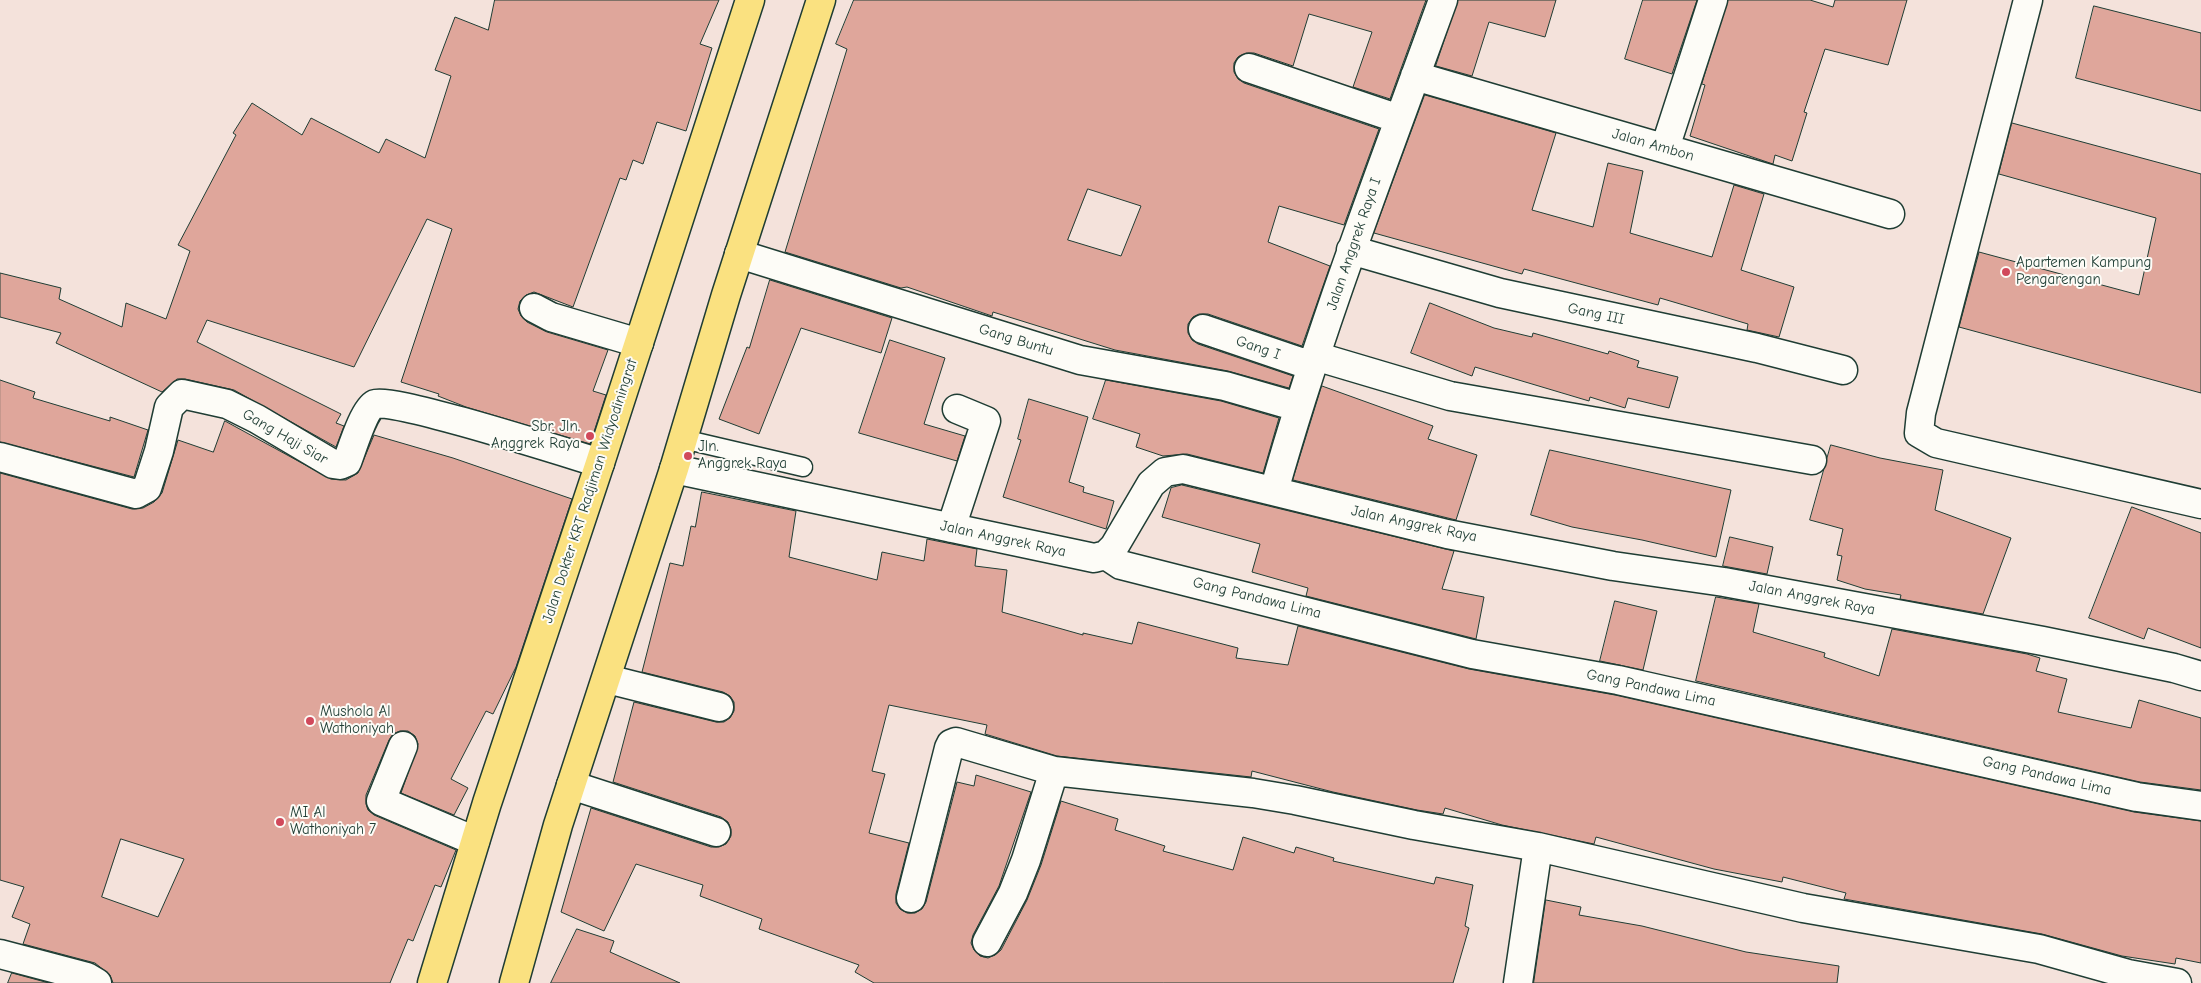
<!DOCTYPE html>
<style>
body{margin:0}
canvas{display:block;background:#f4e2db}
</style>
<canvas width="2201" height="983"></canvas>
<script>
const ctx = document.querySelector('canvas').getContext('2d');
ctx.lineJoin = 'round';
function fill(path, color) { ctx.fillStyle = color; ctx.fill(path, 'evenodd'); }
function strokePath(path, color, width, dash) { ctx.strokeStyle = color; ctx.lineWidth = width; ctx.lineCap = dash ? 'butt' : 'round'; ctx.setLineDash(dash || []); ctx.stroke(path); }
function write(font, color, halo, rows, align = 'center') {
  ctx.font = font + ' "Comic Neue",sans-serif'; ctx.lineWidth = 4; ctx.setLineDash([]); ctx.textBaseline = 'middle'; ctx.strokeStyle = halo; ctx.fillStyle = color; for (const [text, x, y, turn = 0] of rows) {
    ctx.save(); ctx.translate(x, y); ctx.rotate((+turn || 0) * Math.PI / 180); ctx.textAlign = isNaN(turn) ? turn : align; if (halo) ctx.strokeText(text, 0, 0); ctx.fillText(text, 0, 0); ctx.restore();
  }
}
const building = new Path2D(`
 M495 0H719L700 44 712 48 686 131 657 122 643 164 633 160 626 180 620 178 573 307 534 292 526 295 520 301 518 309 521 316 527 322 547 332 608 350 593 391 606 395 590 444 466 407 438 396 439 394 401 382 452 229 427 219 354 367 207 320 197 342 341 414 336 423 344 426 336 447 234 390 185 379H177L162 392 56 343 61 333 0 317V273L61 288 59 299 122 327 126 303 166 319 190 251 178 245 236 135 233 133 252 103 302 135 311 118 379 153 386 139 425 158 451 76 435 70 455 17 488 30Z
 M854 0H1426L1390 99 1353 87 1372 32 1309 14 1293 66 1254 53H1246L1238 57 1234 63V72L1238 79 1244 83 1379 129 1344 225 1279 206 1268 242 1330 266 1302 346 1208 314H1199L1193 317 1188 324V333L1192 340 1198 344 1293 376 1289 388 1228 371 1115 350 993 312 992 316 907 287 901 288 785 252 847 49 836 44ZM1088 189 1141 206 1121 256 1068 240Z
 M1458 0H1556L1545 37 1489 22 1472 76 1436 66Z
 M1643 0H1697L1672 74 1625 59Z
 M1728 0H1810L1833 7 1835 0H1907L1888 65 1825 49 1804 112 1807 113 1792 161 1775 155 1773 164 1690 136 1705 85 1702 84Z
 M2094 6 2201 33V111L2076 78Z
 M1425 95 1556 133 1532 210 1593 227 1608 163 1643 171 1630 233 1712 257 1734 185 1764 194 1741 270 1794 287 1779 337 1747 330 1748 324 1660 298 1658 305 1524 269 1522 274 1374 233Z
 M2012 123 2201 174V393L1959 327 1979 252 2139 295 2156 218 1999 174Z
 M770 280 892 318 881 353 801 328 759 434 719 419 747 347 749 348Z
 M1430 303 1494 328 1532 337 1533 333 1608 354 1609 351 1639 361 1637 367 1678 377 1669 408 1628 398 1625 408 1590 397 1589 401 1475 367 1472 376 1411 353Z
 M890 340 945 358 924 424 965 436 957 461 859 433Z
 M0 380 35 392 33 398 110 421V417L148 430 134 477 0 442Z
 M1106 380 1221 401 1279 418 1263 473 1187 454 1163 456 1136 447 1140 434 1093 419Z
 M1322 386 1433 426 1428 439 1477 455 1456 520 1293 480Z
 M1029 399 1088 417 1069 482 1084 487 1083 492 1114 501 1106 529 1003 497 1021 440 1018 439Z
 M225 421 331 479 346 480 358 473 374 435 453 458 572 499 516 667 493 714 486 711 451 779 468 788 454 815 401 793 418 744 415 736 408 731H400L393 734 389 740 366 795V804L368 810 374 815 456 850 441 887 435 885 413 941 408 939 390 983H113L110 975 95 963 23 944 30 924 12 917 24 887 0 880V473L132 509 143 508 154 502 162 493 178 440 213 452ZM121 839 184 859 158 917 102 897Z
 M1831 445 1880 458 1943 470 1935 510 2011 538 1983 614 1900 599 1901 595 1865 589 1837 580 1842 556 1837 555 1843 529 1810 520Z
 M1550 450 1731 490 1716 557 1642 540 1572 527 1531 515Z
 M1182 485 1454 551 1442 589 1484 597 1476 639 1306 596 1308 588 1252 572 1260 544 1162 517 1171 488Z
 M702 492 796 511 789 557 877 580 882 552 924 561 927 539 977 549 975 566 1007 570 1002 612 1083 635V633L1132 644 1138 622 1238 648 1236 658 1288 665 1298 626 1469 669 1615 695 2134 812 2201 821V963L2176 958 2175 964 2122 956 2042 934 1844 899 1846 893 1783 877 1782 882 1714 869 1596 837 1594 844 1502 825 1445 808 1443 814 1417 810 1333 792 1252 771 1251 777 1057 756 985 734 987 725 889 705 872 771 885 774 869 833 909 843 896 894V903L900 909 907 913H915L922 909 926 902 957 782 974 786 976 775 1031 792 999 886 973 935 971 943 974 950 980 956 988 958 995 955 1001 950 1027 900 1041 865 1061 801 1118 819 1115 830 1165 846 1163 851 1233 870 1243 837 1294 853 1296 847 1334 858 1333 861 1434 884 1436 877 1473 885 1465 926 1469 928 1453 983H874L855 972 859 965 759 929 762 919 700 896 703 885 636 864 604 931 561 912 591 808 711 847H719L726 844 731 836V829L728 822 721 817 613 782 634 702 716 722H724L730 718 734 711V702L730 696 723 692 642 672 670 563 683 566 691 526 695 527Z
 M2132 507 2201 533V648L2148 628 2144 639 2089 618Z
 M1730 537 1773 547 1767 574 1723 566Z
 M1716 597 1759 604 1753 632 1825 653 1824 657 1879 676 1892 629 2027 654 2040 658 2036 671 2067 679 2058 712 2131 728 2139 700 2201 718V790L2140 782 1696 681Z
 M1615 601 1657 611 1643 670 1600 661Z
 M1546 900 1581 907 1579 915 1642 926 1746 952 1839 966 1837 983H1534Z
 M577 929 614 941 610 952 680 983H551Z
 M12 973 49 983H8Z`);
fill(building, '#dfa69b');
strokePath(building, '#1f3d34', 1);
const service = new Path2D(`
 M683 439 803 467`);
const minor = new Path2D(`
 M2028 0 1921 413 1919 433 1936 443 2201 504
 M1249 68 1399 119
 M1415 76 1890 214
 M1665 148 1713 0
 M1351 250 1500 293 1757 348 1843 370
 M739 254 1080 360 1225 386 1298 407
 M534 308 551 317 639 343
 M1203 329 1312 366
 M1315 356 1450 396 1812 460
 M0 457 136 494 147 488 159 451 169 407 182 394 227 404 257 419 333 464 340 465 347 462C352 449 364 409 375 404 392 397 570 454 600 463
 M674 469 1094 558 1106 555 1114 547 1151 484 1165 472 1183 469 1447 534 1613 566 1724 582 2043 641 2174 668 2201 676
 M1274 491C1321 324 1384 163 1443 0
 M951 528 986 421 957 409
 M1106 555 1121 565 1472 654 1618 680 2137 797 2201 806
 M607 679 719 707
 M403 746 381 801 475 841
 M571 785 716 832
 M911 898 949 748 951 744 956 742 1054 771 1253 793 1295 800 1414 825 1538 847 1803 908 2039 949 2128 974 2177 983
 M987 942 1013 893 1026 860 1054 771
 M0 954 87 977 97 983
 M1518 983 1538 847`);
const primary = new Path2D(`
 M432 983 487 803 600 463 750 0
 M514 983 558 825 674 469 726 295 821 0`);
strokePath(service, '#1f3d34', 21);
strokePath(minor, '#1f3d34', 31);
strokePath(primary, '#1f3d34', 31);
strokePath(service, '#fdfcf7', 18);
strokePath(minor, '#fdfcf7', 28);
strokePath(primary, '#fae180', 28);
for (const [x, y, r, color] of [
 [2006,272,5,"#d1495b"],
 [590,436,5,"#d1495b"],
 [688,456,5,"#d1495b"],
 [310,721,5,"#d1495b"],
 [280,822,5,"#d1495b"]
]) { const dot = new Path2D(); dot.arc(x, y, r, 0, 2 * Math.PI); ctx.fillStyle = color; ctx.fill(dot); strokePath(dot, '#fdfcf7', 2); }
write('15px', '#1f3d34', '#fdfcf7', [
 ["Jalan Ambon",1653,145,16],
 ["Jalan Anggrek Raya I",1354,244,-71],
 ["Gang III",1596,314,12],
 ["Gang Buntu",1016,340,17],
 ["Gang I",1258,348,19],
 ["Gang Haji Siar",285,437,30],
 ["Jalan Dokter KRT Radjiman Widyodiningrat",590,491,-72],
 ["Jalan Anggrek Raya",1414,524,12],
 ["Jalan Anggrek Raya",1003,539,12],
 ["Gang Pandawa Lima",1257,598,14],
 ["Jalan Anggrek Raya",1812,598,11],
 ["Gang Pandawa Lima",1651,688,12],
 ["Gang Pandawa Lima",2047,776,13]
]);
write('15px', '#1f3d34', '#fdfcf7', [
 ["Apartemen Kampung",2016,263],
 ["Pengarengan",2016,280],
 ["Sbr. Jln.",580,427,"right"],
 ["Anggrek Raya",580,444,"right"],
 ["Jln.",698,447],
 ["Anggrek Raya",698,464],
 ["Mushola Al",320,712],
 ["Wathoniyah",320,729],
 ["MI Al",290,813],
 ["Wathoniyah 7",290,830]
], 'left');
</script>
